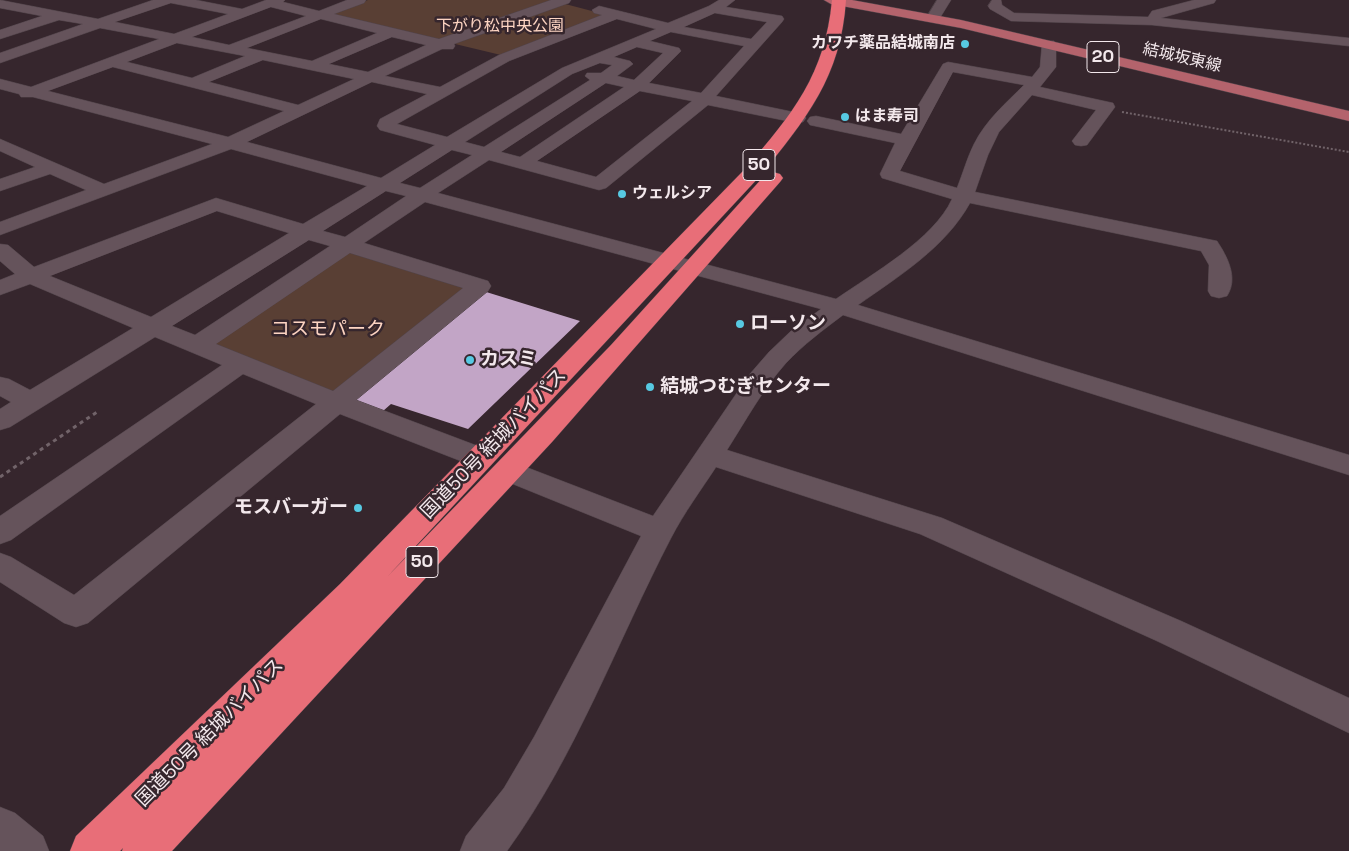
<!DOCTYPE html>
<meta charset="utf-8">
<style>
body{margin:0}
canvas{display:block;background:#36262d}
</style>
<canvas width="1349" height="851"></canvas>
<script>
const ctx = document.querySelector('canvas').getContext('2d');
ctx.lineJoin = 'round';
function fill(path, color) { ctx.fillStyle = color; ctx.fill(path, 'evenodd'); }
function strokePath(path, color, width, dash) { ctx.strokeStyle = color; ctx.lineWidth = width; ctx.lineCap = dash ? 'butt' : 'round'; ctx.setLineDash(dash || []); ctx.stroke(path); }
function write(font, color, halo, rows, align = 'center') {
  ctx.font = font + ' "Space Grotesk","Noto Sans JP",sans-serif'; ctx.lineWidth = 5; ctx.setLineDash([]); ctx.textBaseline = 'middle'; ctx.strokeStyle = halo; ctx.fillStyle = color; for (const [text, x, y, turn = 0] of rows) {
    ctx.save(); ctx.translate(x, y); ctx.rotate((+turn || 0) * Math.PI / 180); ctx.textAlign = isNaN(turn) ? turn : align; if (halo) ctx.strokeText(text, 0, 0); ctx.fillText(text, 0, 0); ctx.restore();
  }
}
fill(new Path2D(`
 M368 0H550L607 15 501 55 330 14Z
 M348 248 475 286 337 397 205 343Z`), '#593f34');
fill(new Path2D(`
 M483 291 580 321 468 429 391 404 383 411 353 400Z`), '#c2a5c6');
const minor = new Path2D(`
 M0 0 98 19 153 0H196L242 9 266 0H285L283 2 319 11 347 0H366L364 3 334 14 439 39 551 0H571L569 3 454 44 455 46 453 49H442L385 76 440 87 499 55 602 15 594 13 592 10 599 6 668 23 709 6 719 0H735L726 7 782 16 784 19 782 22 716 96 803 114 806 118 803 122 797 123 708 105 606 188 599 190 489 160 438 193 836 299C872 274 934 239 952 199L882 178 880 174 895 143 810 125 807 121 810 117 816 116 901 134 943 64 948 62 1032 77 1040 67 1042 44 1044 41H1054L1056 44V67L1040 87 1113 103 1115 107 1087 145 1081 146 1075 145 1072 141 1096 110 1032 95 999 132 988 155 975 192 1217 241C1227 256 1239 278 1227 296L1219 298 1211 296 1208 291 1209 265 1201 251 970 203C945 248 899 276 858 305L1349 455V475L843 315C823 330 803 345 786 363 763 389 746 420 727 450L942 518 1181 621 1349 698V733L1157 641 920 534 716 467C701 490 684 513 671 538 617 642 576 756 507 851H460L466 836 504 788 534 737 641 536 498 478 493 471 498 464 508 461 518 464 653 516 749 375 769 352 791 331 821 309 425 202 364 243 488 281 491 286 488 291 356 400 491 451 495 458 491 465 481 468 471 465 340 414 88 623 76 627 64 623 0 582V553L11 557 74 595 316 404 243 374 11 540 0 544V516L222 365 155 337 10 427 0 430V409L11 402 0 396V377L9 379 30 390 133 328 30 284 0 295V280L15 274 0 261V244L8 245 34 267 216 198 303 224 367 186 231 149 0 235V222L86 190 50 174 0 191V179L35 167 0 151V139L104 184 212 144 33 97H21L19 94 0 89V79L31 87 159 39 100 28 0 63V53L83 24 59 20 0 39V30L42 16 0 8ZM171 3 228 14 174 34 115 22ZM271 7 306 16 229 45 192 37ZM715 13 767 22 751 39 684 27ZM321 19 377 33 312 61 247 48ZM617 19 656 29 562 68 447 137 397 124 509 61ZM671 32 744 46 701 93 649 83 681 51 679 48 650 41ZM392 37 426 45 368 72 329 64ZM177 43 245 56 192 78 127 62ZM637 47 663 53 634 80 617 76 633 64 630 61 614 57ZM263 60 354 79 298 105 209 82ZM600 63 612 65 601 73H587L585 76 590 80 484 147 465 142 572 74ZM113 67 284 111 228 137 48 91ZM953 72 1024 85C1006 103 986 120 974 144 967 158 963 173 957 188L900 171ZM372 82 427 94 380 119 377 126 380 130 435 145 381 178 247 142ZM606 83 624 87 520 157 501 152ZM640 91 692 101 596 177 537 161ZM452 150 472 155 420 188 400 183ZM386 191 406 196 345 237 323 231ZM217 211 289 233 151 317 50 276ZM309 240 330 246 195 335 172 326ZM350 253 463 288 333 391 216 344Z
 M937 0H951L938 21H928L926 18Z
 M992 0H1001L1002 5 1014 13 1148 17 1152 11 1194 0H1216L1214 3 1161 18 1349 38V46L1152 25 1011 21 990 9 988 6Z
 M0 807 15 813 43 836 49 851H0Z`);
const major = new Path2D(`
 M824 0H852L961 20 1349 111V121L961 28 831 4Z`);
const highway = new Path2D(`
 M832 0H846C841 77 806 119 760 176L387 577 611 345 766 174 773 172 780 174 783 178 780 182 552 442 172 851H122L123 848 120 851H70L76 836 340 584 746 168C793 113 825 75 832 0Z`);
strokePath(minor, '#504349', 1);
strokePath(major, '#504349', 1);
strokePath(highway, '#504349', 1);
strokePath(new Path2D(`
 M1122 112 1349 152`), '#716369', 2, [2, 2]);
strokePath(new Path2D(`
 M0 477 97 412`), '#716369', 3, [4, 4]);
fill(minor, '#65535b');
fill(major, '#b4636c');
fill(highway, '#e86e78');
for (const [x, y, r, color] of [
 [965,44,5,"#57c9e2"],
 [845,117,5,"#57c9e2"],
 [622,194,5,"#57c9e2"],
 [740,324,5,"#57c9e2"],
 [470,360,5,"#57c9e2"],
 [650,387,5,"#57c9e2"],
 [358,508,5,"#57c9e2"]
]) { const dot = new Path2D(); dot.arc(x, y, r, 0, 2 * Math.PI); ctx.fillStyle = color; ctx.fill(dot); strokePath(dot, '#36262d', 2); }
write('16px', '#fdd4c2', '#36262d', [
 ["下がり松中央公園",500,27]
]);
write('bold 16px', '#f3e8ec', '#36262d', [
 ["カワチ薬品結城南店",955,44,"right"],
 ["はま寿司",855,117],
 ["ウェルシア",632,194]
], 'left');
write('16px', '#f3e8ec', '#36262d', [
 ["結城坂東線",1182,58,13]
]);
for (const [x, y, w] of [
 [1103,57,32],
 [759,165,32],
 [422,562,32]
]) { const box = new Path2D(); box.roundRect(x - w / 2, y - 15.5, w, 31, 4); ctx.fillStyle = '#36262d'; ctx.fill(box); strokePath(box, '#f3e8ec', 1); }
write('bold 18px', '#f3e8ec', null, [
 ["20",1103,57],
 ["50",759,165],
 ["50",422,562]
]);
write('bold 19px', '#f3e8ec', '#36262d', [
 ["ローソン",750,324],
 ["カスミ",480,360],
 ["結城つむぎセンター",660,387],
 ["モスバーガー",348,508,"right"]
], 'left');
write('19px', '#fdd4c2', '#36262d', [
 ["コスモパーク",328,330]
]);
write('19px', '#f3e8ec', '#36262d', [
 ["国道50号 結城バイパス",494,444,-46],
 ["国道50号 結城バイパス",210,733,-45]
]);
</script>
